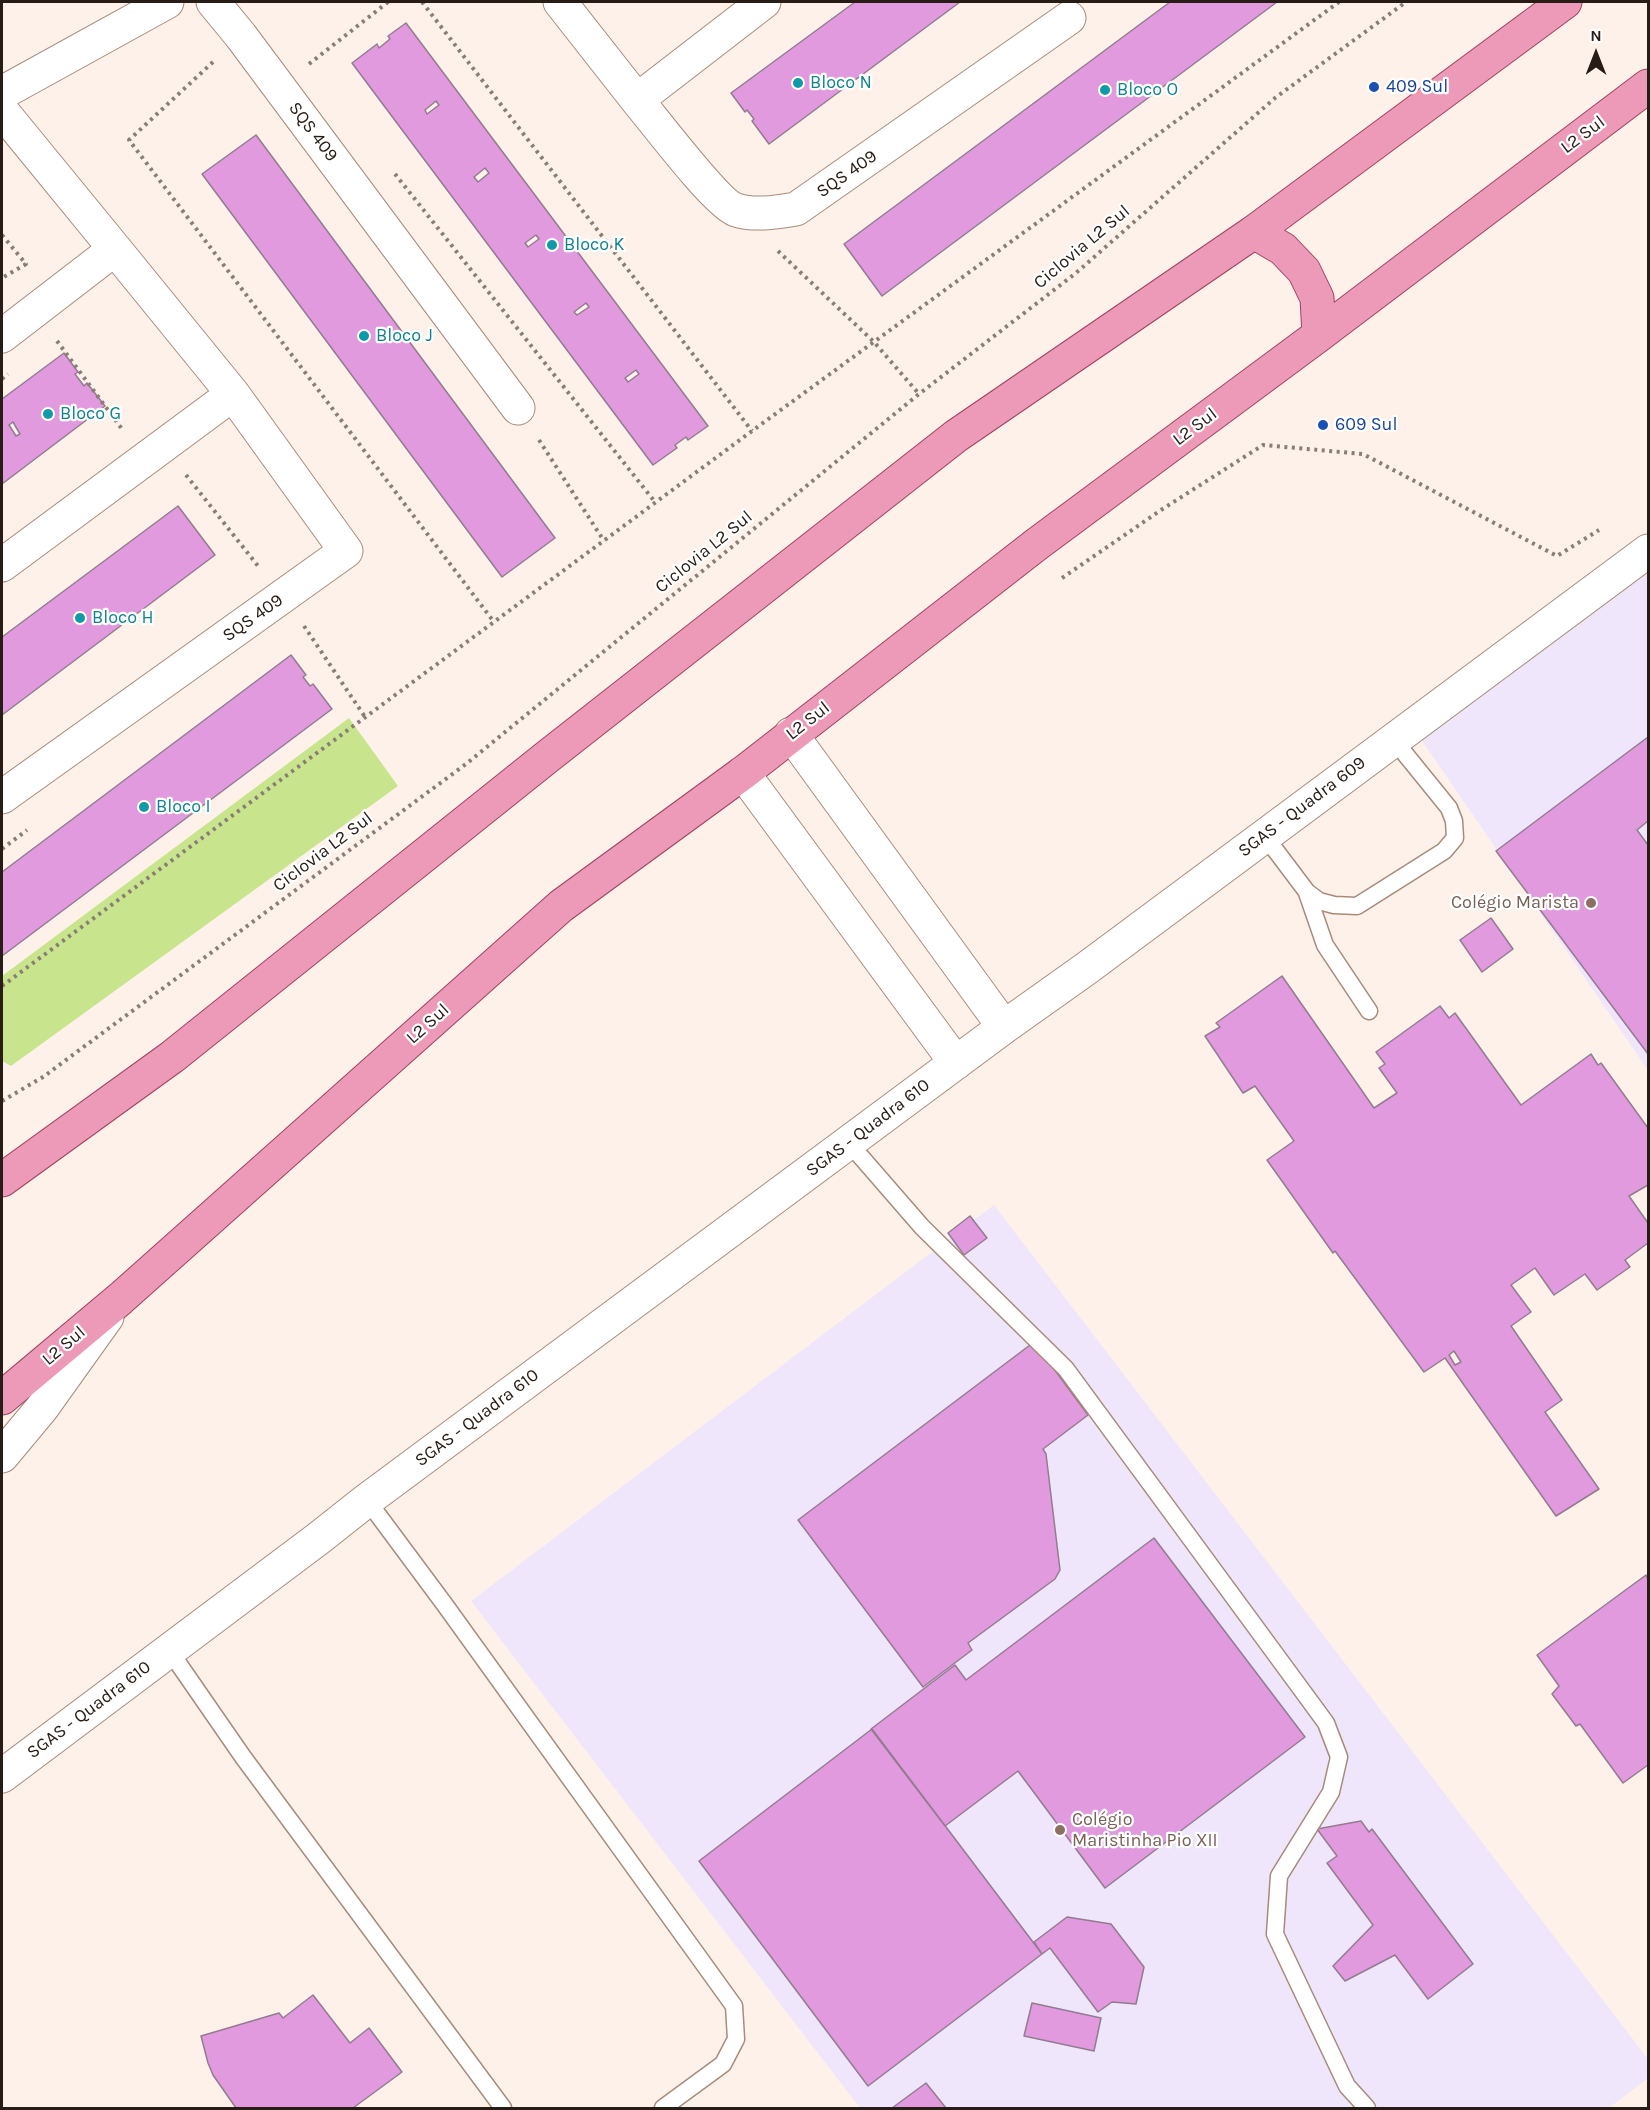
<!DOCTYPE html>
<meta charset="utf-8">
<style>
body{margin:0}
#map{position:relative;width:1650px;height:2110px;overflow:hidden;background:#fef1ea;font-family:Karla,sans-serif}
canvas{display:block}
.frame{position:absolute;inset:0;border:3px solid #281d16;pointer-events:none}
.north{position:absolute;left:1566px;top:24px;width:60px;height:60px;-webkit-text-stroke:4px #fff;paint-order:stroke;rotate:0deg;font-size:16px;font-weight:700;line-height:24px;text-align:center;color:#281d16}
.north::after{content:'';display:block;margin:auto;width:21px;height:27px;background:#281d16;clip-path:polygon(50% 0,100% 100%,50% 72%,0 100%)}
</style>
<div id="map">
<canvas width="1650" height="2110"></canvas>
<div class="frame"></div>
<div class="north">N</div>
</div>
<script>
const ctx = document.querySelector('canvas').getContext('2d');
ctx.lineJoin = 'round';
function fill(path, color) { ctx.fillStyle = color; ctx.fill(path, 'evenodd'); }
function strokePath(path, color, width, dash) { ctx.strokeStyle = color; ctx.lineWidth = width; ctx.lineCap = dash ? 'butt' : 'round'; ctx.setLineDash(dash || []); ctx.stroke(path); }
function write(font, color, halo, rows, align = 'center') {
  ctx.font = font + ' Karla,sans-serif'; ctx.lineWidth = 4.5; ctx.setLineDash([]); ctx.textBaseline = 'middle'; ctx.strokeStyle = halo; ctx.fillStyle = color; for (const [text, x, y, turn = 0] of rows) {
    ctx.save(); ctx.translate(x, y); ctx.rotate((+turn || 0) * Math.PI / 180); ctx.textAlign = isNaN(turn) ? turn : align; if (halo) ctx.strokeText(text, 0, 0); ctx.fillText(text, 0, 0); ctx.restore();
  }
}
fill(new Path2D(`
 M1648 568V1070L1418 735Z
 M994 1205 1648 2059V2078L1609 2108H860L471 1601Z`), '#efe6fb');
fill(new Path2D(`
 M349 718 398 786 11 1066 2 1061V976Z`), '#c8e58e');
const building = new Path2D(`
 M855 2H960L769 144 752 121 754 119 747 110 745 112 731 93Z
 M1170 2H1277L882 296 844 244Z
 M406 23 708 426 688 440 686 437 675 445 677 448 653 465 352 63 377 44 379 48 390 39 388 36ZM436 101 439 105 427 114 425 110ZM485 168 489 173 478 182 474 177ZM536 235 539 239 528 247 525 243ZM586 303 589 307 577 315 574 312ZM636 370 639 374 628 382 625 378Z
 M256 135 555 538 502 577 202 174Z
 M64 353 78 372 75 374 84 386 87 383 105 406 2 484V399ZM13 422 20 434 16 436 9 425Z
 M178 506 215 555 2 715V637Z
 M291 655 306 675 303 677 310 686 313 684 332 709 2 956V872Z
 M1648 737V821L1637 830 1648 845V1054L1496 851Z
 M1491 918 1513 949 1482 972 1460 940Z
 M1282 976 1374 1108 1397 1093 1379 1068 1385 1064 1376 1052 1440 1006 1449 1018 1455 1013 1521 1105 1591 1054 1598 1065 1601 1063 1648 1128V1185L1629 1196 1648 1223V1243L1625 1260 1630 1267 1597 1290 1585 1274 1554 1295 1535 1268 1511 1285 1531 1312 1511 1326 1562 1400 1545 1412 1599 1489 1556 1516 1445 1358 1424 1372 1335 1251 1333 1253 1267 1160 1294 1141 1255 1086 1243 1093 1205 1036 1220 1027 1216 1023ZM1454 1351 1461 1362 1455 1365 1449 1355Z
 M970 1216 987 1238 964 1255 948 1233Z
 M1034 1342 1088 1415 1043 1449 1046 1454 1060 1570 1055 1579 968 1643 972 1650 923 1687 798 1520Z
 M1154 1538 1305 1737 1105 1888 1018 1771 945 1826 871 1729 955 1665 966 1680Z
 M1646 1575 1648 1579V1765L1623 1783 1580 1724 1576 1726 1552 1694 1559 1686 1537 1655Z
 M872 1729 1042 1954 868 2086 699 1861Z
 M1361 1821 1369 1832 1372 1829 1473 1964 1428 1999 1395 1955 1345 1981 1333 1966 1373 1925 1327 1863 1337 1856 1317 1829Z
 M1067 1917 1111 1924 1144 1967 1136 2004 1112 2002 1098 2012 1050 1948 1042 1954 1034 1942Z
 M313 1995 350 2043 369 2028 402 2072 353 2108H236L213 2075 208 2063 201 2036 279 2013 283 2018Z
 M1032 2003 1101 2018 1094 2051 1024 2036Z
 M926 2083 946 2108H892Z`);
fill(building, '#e19add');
strokePath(building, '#937b91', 1.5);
const lane = new Path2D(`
 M1264 835 1307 892 1319 901 1334 905 1357 906 1444 851 1455 838 1454 821 1449 808 1393 739
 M1307 893 1325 945 1369 1011
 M849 1143 922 1227 1066 1369 1326 1723 1339 1757 1331 1792 1279 1876 1275 1934 1347 2086 1367 2108
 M367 1500 445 1605 734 2006 736 2039 723 2064 663 2108
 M169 1650 243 1757 503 2108`);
const street = new Path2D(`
 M213 2 241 36 518 408
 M560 2 637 100 764 2
 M2 93 167 2
 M637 100C653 119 717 204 736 210 755 216 777 212 796 209L1069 18
 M2 111 115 249
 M2 336 115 249 233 394
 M2 565 233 394 346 551 2 797`);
const secondary = new Path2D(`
 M791 734 1004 1027
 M743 773 956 1063
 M2 1456 42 1408 107 1317
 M2 1776 319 1538 367 1500 1004 1027 1087 968 1648 551`);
const primary = new Path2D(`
 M1254 232 1283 249 1304 271 1317 298 1319 335
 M2 1180 172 1057 547 757 956 436 1254 232 1565 2
 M2 1398 120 1299 561 906 743 773 1037 544 1319 335 1648 86`);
strokePath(lane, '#a88b7a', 19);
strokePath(street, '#a88b7a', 35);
strokePath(secondary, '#a88b7a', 35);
strokePath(primary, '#a04360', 35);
strokePath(new Path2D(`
 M422 2 752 431
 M213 62 129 140 494 622
 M309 64 388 2
 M395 174 655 502
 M2 235 26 264 2 278
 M778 251 874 342 919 394
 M57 341 122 429
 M2 379 8 374
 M539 440 604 541
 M186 475 258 566
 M1062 578 1161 510 1263 445 1363 454 1557 556 1599 530
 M304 626 365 717
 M2 849 27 830
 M2 986 752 431 1339 2
 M2 1101 43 1077 466 764 919 394 1076 273 1275 98 1406 2`), '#897d76', 4, [3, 4.5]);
strokePath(lane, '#fff', 16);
strokePath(street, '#fff', 33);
strokePath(secondary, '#fff', 33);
strokePath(primary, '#ec9ab8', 33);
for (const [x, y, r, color] of [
 [798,83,6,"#0f9aa8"],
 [1374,87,6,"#1a4fb4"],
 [1105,90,6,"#0f9aa8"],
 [552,245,6,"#0f9aa8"],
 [364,336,6,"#0f9aa8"],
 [48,414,6,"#0f9aa8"],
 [1323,425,6,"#1a4fb4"],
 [80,618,6,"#0f9aa8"],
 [144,807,6,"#0f9aa8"],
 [1591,903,6,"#8d6e63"],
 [1060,1830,6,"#8d6e63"]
]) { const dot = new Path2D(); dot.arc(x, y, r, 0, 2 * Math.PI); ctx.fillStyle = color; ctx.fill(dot); strokePath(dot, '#fff', 2); }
write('18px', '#0d838f', '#fff', [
 ["Bloco N",810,83],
 ["Bloco O",1117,90],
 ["Bloco K",564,245],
 ["Bloco J",376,336],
 ["Bloco G",60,414],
 ["Bloco H",92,618],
 ["Bloco I",156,807]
], 'left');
write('18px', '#164399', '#fff', [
 ["409 Sul",1386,87],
 ["609 Sul",1335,425]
], 'left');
write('18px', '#281d16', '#fff', [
 ["SQS 409",313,132,53],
 ["L2 Sul",1583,135,-37],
 ["SQS 409",847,174,-35],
 ["Ciclovia L2 Sul",1082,247,-40],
 ["L2 Sul",1195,427,-37],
 ["Ciclovia L2 Sul",704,552,-39],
 ["SQS 409",253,618,-35],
 ["L2 Sul",808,721,-38],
 ["SGAS - Quadra 609",1302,807,-37],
 ["Ciclovia L2 Sul",323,852,-37],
 ["L2 Sul",428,1024,-42],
 ["SGAS - Quadra 610",868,1128,-37],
 ["L2 Sul",64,1346,-40],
 ["SGAS - Quadra 610",477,1418,-37],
 ["SGAS - Quadra 610",89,1710,-37]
]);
write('18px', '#785e54', '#fff', [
 ["Colégio Marista",1579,903],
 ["Colégio",1072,1820,"left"],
 ["Maristinha Pio XII",1072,1841,"left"]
], 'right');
</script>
